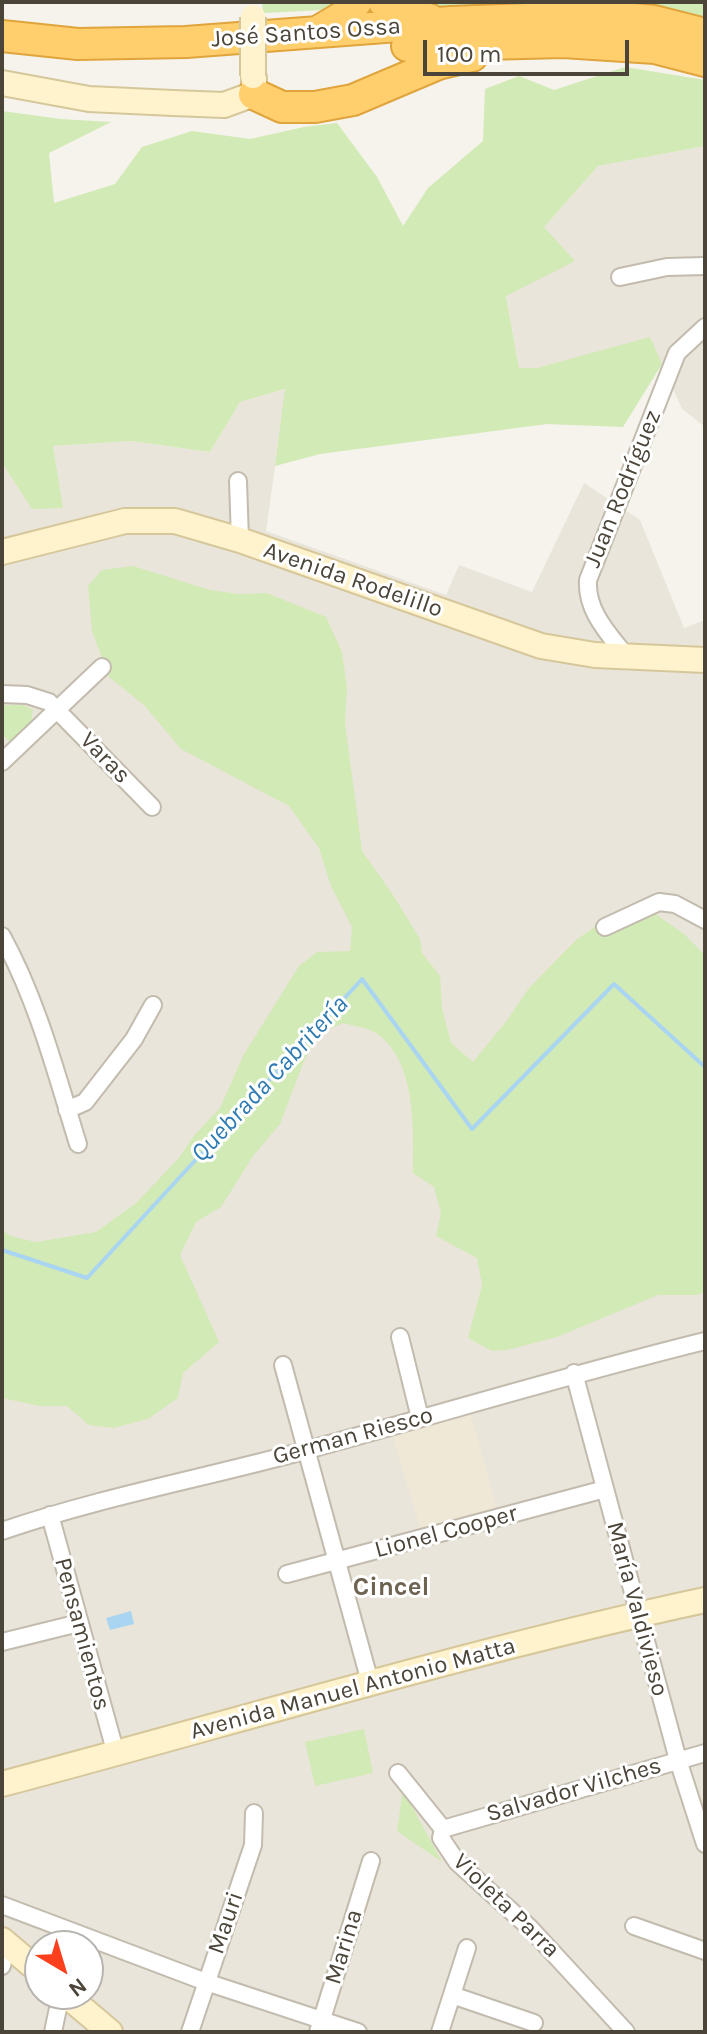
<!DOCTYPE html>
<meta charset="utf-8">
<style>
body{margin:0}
#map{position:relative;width:707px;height:2034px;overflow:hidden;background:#f6f3ec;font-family:Karla,sans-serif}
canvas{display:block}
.frame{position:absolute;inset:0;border:4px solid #4b4439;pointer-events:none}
.north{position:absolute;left:24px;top:1930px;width:80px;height:80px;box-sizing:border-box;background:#fff;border:2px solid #b7b4b0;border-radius:50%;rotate:142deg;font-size:22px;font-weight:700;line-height:32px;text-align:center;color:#4b4439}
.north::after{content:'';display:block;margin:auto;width:28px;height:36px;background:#fc3f1d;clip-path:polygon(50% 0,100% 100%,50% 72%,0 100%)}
.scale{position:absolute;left:423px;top:40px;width:206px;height:36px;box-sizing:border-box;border:4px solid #4b4439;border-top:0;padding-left:10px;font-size:24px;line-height:28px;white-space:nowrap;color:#4b4439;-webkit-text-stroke:6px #fff;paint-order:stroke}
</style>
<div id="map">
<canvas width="707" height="2034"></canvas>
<div class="frame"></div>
<div class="north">N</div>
<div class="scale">100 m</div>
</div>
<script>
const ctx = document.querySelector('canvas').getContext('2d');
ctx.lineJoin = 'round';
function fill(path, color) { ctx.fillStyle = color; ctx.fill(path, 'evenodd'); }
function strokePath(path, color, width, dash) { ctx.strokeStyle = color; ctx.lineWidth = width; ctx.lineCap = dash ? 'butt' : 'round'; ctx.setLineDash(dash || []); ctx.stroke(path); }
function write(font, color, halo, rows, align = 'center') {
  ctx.font = font + ' Karla,sans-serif'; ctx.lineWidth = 6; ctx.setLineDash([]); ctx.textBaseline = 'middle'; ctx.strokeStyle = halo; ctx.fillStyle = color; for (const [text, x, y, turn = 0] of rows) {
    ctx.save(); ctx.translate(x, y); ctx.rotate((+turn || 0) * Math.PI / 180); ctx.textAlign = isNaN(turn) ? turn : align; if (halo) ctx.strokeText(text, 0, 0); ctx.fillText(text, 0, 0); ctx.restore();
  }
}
fill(new Path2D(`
 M705 146V427L682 409 650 338 537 368H519L506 295 574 261 543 227 598 166Z
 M286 389 266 531 446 595 459 565 532 592 584 483 640 520 684 628 705 620V962L681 937 653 917 617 915 578 943 531 990 511 1021 474 1068 447 1045 438 1009 436 977 419 955 416 941 390 897 358 853 341 723 343 688 339 653 323 621 267 597 239 598 209 594 133 570 104 574 92 587 95 630 113 674 147 702 184 746 292 803 323 846 334 884 356 926 354 955 318 956 301 969 246 1058 224 1110 196 1140 182 1161 139 1206 97 1235 36 1246 8 1239 2 1234V463L32 508H62L53 446 131 441 210 452 240 402Z
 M343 1019 379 1029 657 1291 705 1286V2032H2V1394L176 1255 193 1219 317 1030ZM40 1946H88V1994H40Z`), '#eae5da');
fill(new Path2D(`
 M470 1411 498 1512 422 1534 393 1437Z`), '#efe8d6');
fill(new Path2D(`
 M262 2H352L344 9 263 13Z
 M386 2H545L419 11Z
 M606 2H705V28Z
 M625 67 705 80V146L598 166 544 227 575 261 506 296 519 368H537L650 337 662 364 623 427 547 424 320 454 275 466 285 389 240 402 210 452 131 441 53 446 63 508 32 509 2 463V111L61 119 111 122 49 153 54 203 115 184 142 147 192 131 250 139 304 127 337 123 377 177 403 226 428 188 483 141 485 89 519 76 554 90Z
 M133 566 210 590 239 594 267 593 326 617 342 652 347 688 345 723 362 851 393 895 420 939 422 953 440 976 442 1008 451 1043 473 1062 508 1019 529 988 576 940 616 912 654 913 684 934 705 955V1291L698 1295H658L557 1337 507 1350 492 1351 468 1338 482 1285 477 1258 436 1236 441 1213 434 1187 413 1173C413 1129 417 1066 379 1035 370 1028 354 1026 343 1023L319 1033 304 1061 280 1124 253 1156 221 1207 196 1222 180 1255 219 1342 183 1373 178 1398 148 1419 113 1428 89 1425 67 1406H40L2 1398V1229L10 1236 36 1242 96 1232 136 1203 178 1159 193 1137 220 1108 243 1056 299 966 317 952 350 951 352 927 331 886 319 848 289 806 181 749 144 705 109 677 92 631 88 586 102 570Z
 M2 705H23L33 710 31 722 10 742 2 734Z
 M364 1729 373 1773 315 1786 305 1742Z
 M403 1790 442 1862 397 1831Z`), '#d2eab5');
fill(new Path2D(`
 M131 1611 134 1624 110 1630 106 1618Z`), '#a9d4f2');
strokePath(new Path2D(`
 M2 1250 87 1278 362 979 472 1129 614 984 705 1067`), '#a9d4f2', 4);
const street = new Path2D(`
 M620 277 667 267 705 266
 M238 481 240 540
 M626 656C608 633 586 611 588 580L677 353 705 327
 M2 694 27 695 49 702 152 807
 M2 762 102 667
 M605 927 659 902 675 904 705 920
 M2 936C38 1002 56 1073 78 1144
 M67 1110 85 1102 134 1039 153 1005
 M400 1337 420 1418
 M283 1365 370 1682
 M574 1373 678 1760 705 1844
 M50 1515 116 1754
 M2 1531C101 1497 205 1478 307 1450 440 1414 571 1374 705 1341
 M287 1574 605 1489
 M2 1642 79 1623
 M398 1773 443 1829 441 1838 457 1862 530 1928 626 2032
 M443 1829 705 1753
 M2 1905 206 1982 358 2032
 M634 1926 705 1951
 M2 1966 6 1943
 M452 1995 534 2023
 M53 2032 61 1994
 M190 2032 253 1845 254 1813
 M318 2032 371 1861
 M440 2032 467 1948`);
const secondary = new Path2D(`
 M2 83 89 99 173 103 224 105 254 94V78
 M2 552 125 521H175L240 540 541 646 595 655 705 660
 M2 1784C236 1722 468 1651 705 1600
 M2 1940 40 1972
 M65 1994 110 2032`);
const highway = new Path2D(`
 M384 2 412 16 429 19
 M317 32 344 16 356 2
 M2 36 78 44 186 42 451 22 604 16 654 21 705 34
 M407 46 563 42 655 48 705 61
 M254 94 282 107H315L353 100 438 64 472 56`);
strokePath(street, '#c2bbae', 20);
strokePath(secondary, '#d6c79b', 28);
strokePath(highway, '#e0a43c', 34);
strokePath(street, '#fff', 16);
strokePath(secondary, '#fff3cd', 24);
strokePath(highway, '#ffcf6e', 30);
const secondaryBridge = new Path2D(`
 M253 17V76`);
strokePath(secondaryBridge, '#d6c79b', 28, []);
strokePath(secondaryBridge, '#fff3cd', 24);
write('24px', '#4b4439', '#fff', [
 ["José Santos Ossa",306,33,-4],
 ["Juan Rodríguez",623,489,-68],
 ["Avenida Rodelillo",353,580,19],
 ["Varas",105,758,46],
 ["German Riesco",353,1436,-15],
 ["Lionel Cooper",446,1532,-15],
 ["María Valdivieso",637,1609,75],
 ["Pensamientos",82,1634,75],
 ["Avenida Manuel Antonio Matta",353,1689,-15],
 ["Salvador Vilches",574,1790,-16],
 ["Violeta Parra",506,1906,44],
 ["Mauri",226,1923,-71],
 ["Marina",344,1947,-73]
]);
write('italic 26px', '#2e7ab2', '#fff', [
 ["Quebrada Cabritería",270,1079,-47]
]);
write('bold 26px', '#6e6250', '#fff', [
 ["Cincel",391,1588]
]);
</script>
